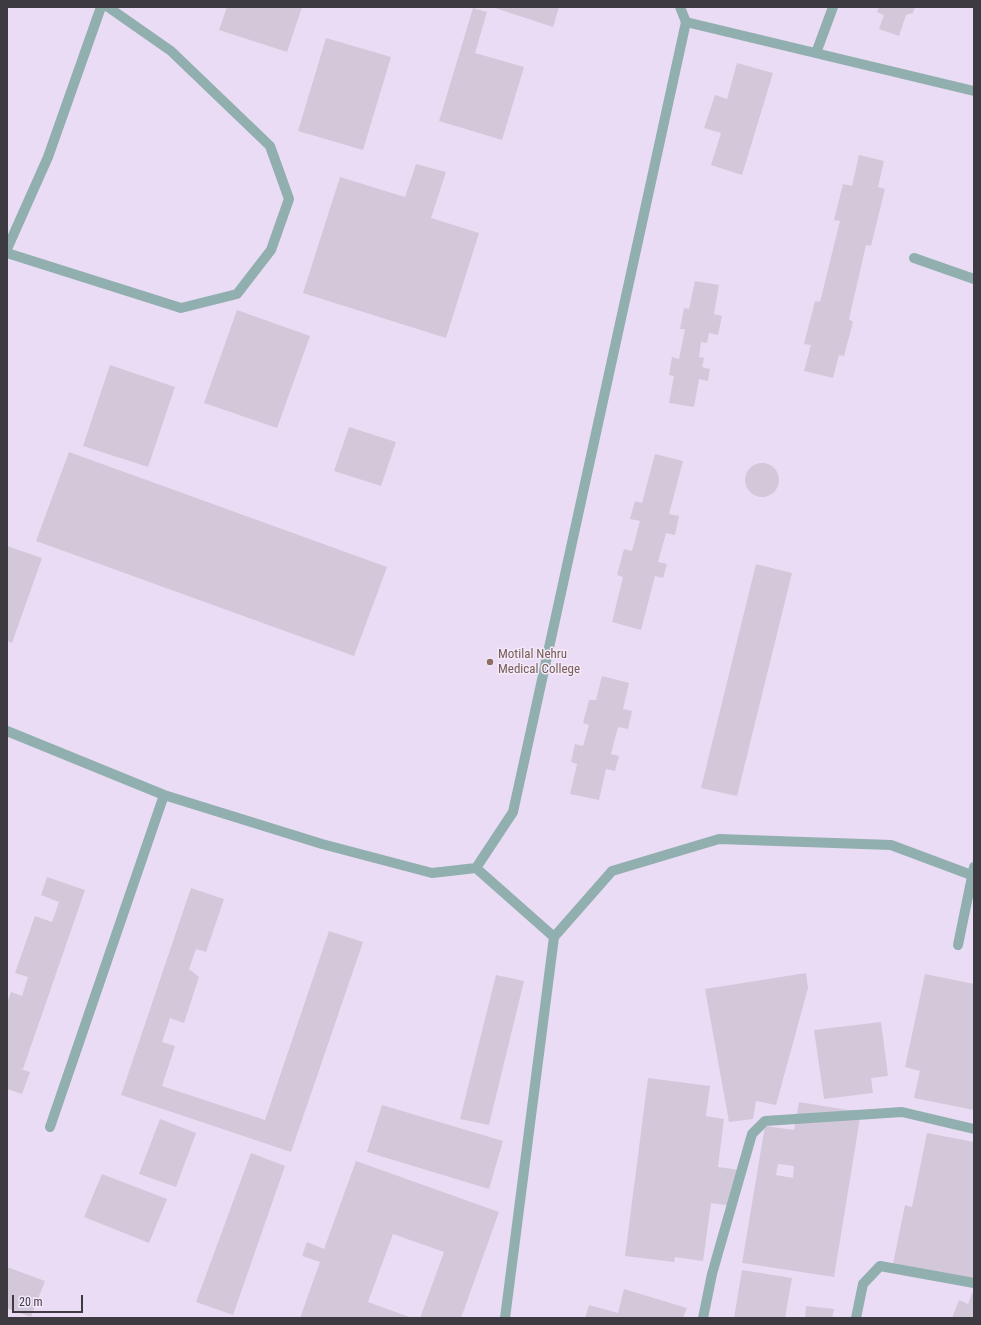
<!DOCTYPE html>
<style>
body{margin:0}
#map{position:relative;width:981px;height:1325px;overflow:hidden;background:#f4e9fb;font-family:"Roboto Condensed",sans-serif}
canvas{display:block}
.frame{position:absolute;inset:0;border:8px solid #3e3a41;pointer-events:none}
.scale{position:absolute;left:12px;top:1295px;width:71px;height:18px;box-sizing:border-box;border:2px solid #3e3a41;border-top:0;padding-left:5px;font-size:12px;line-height:14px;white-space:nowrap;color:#3e3a41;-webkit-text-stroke:3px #f4e9fb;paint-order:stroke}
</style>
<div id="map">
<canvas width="981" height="1325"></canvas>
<div class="frame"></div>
<div class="scale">20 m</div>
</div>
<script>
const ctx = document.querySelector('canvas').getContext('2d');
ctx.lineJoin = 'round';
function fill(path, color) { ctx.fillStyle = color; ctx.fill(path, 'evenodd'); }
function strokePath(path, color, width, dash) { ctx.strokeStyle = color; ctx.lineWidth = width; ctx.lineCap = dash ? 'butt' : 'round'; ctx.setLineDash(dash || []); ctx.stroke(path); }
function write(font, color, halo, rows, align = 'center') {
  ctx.font = font + ' "Roboto Condensed",sans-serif'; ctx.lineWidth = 3; ctx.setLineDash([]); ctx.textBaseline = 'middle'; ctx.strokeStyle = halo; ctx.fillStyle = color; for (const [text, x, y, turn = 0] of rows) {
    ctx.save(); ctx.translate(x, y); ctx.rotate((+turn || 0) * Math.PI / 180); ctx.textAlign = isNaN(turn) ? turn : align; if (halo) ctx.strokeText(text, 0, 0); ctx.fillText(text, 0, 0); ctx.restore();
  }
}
fill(new Path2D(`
 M7 7H974V1318H7Z`), '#eadcf4');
fill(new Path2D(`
 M227 7H302L287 52 219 30Z
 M492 7H559L553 27Z
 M879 7H915L913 13 906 15 899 36 879 29 884 15 877 12Z
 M473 8 487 12 475 53 524 67 502 140 439 121Z
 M326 38 391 57 363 150 298 131Z
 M737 63 773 73 742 175 711 165 721 133 704 128 715 95 727 99Z
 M859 155 884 161 878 187 885 189 871 246 866 245 849 319 853 322 844 356 839 355 833 378 804 371 811 345 804 344 815 301 820 302 840 221 834 220 843 184 852 186Z
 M416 164 446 172 431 218 479 233 446 338 303 293 340 177 405 197Z
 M695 281 719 285 714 314 722 316 718 335 709 333 707 343 701 342 699 357 704 358 702 367 710 369 708 381 699 379 694 407 669 403 674 376 669 375 672 357 679 359 685 329H680L684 308 689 309Z
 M237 310 310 336 277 428 204 403Z
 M110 365 175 387 148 467 83 446Z
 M349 427 396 442 381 486 334 471Z
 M69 452 387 567 354 656 36 541Z
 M655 454 683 461 669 514 679 516 675 535 666 533 658 562 667 564 663 578 655 576 641 630 612 622 623 577 617 575 624 549 632 551 640 521 630 519 635 501 642 503Z
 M745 480a17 17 0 1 1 34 0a17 17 0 1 1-34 0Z
 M7 546 42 558 12 643 7 641Z
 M756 564 792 573 737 796 701 788Z
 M602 676 629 683 623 709 632 711 628 729 618 727 611 754 619 756 615 771 606 769 599 800 570 794 577 764 571 762 575 744 583 746 589 725 583 723 589 700H596Z
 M47 877 85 890 23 1069 18 1068 30 1072 22 1094 7 1089V1003L11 992 22 996 28 977 15 973 35 916 52 922 59 902 41 895Z
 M191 888 224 899 206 952 196 949 189 969 199 977 184 1023 170 1018 162 1042 175 1046 162 1086 265 1120 329 931 363 942 291 1152 121 1095Z
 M806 973 808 988 776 1105 756 1101 753 1119 729 1122 705 989Z
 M925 974 974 984V1110L914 1098 920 1071 905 1067Z
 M496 975 524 981 489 1125 460 1119Z
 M881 1022 888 1076 871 1078 873 1093 824 1099 814 1030Z
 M648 1078 710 1086 706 1116 724 1119 718 1167 739 1170 734 1206 711 1203 703 1261 675 1257 674 1262 625 1256Z
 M799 1102 861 1112 834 1277 742 1263 765 1126 794 1130ZM778 1164 794 1166 793 1178 776 1175Z
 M382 1105 503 1141 489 1189 367 1152Z
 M160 1119 196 1133 176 1187 139 1174Z
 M927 1133 974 1142V1285L892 1269 905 1205 912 1207Z
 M251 1153 285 1166 233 1315 196 1302Z
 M356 1161 499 1212 461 1318H420L444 1252 393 1234 368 1302 412 1318H300L320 1262 302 1256 307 1242 324 1249Z
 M102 1174 167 1199 149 1243 84 1217Z
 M7 1267 45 1281 31 1317 7 1308Z
 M742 1270 792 1278 785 1318H734Z
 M624 1289 687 1308 683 1318H585L589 1305 618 1313Z
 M972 1293 974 1294V1318H952L959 1300 968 1304Z
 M806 1306 834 1309 832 1318H805Z`), '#d3c8da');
strokePath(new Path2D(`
 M680 7 686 22
 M7 249 48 157 101 7
 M7 253 181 308 237 294 271 250 289 199 270 146 171 51 108 7`), '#90afae', 10);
strokePath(new Path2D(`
 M816 53 833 7
 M914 258 974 279
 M7 731 164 795 322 844 432 873 476 868 513 812 686 22 974 91
 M476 868 554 937 505 1318
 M554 937 612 871 719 839 891 845 974 876
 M958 945 974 867
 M50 1127 164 795
 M703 1318 712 1274 752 1134 765 1121 902 1112 974 1129
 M856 1318 863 1284 880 1266 974 1283`), '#90afae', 10);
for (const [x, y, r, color] of [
 [490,662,4,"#8d6e63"]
]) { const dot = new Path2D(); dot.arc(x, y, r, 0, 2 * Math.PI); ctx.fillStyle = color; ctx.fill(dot); strokePath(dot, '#f4e9fb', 1.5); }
write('13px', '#785e54', '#f4e9fb', [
 ["Motilal Nehru",498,655],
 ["Medical College",498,670]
], 'left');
</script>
